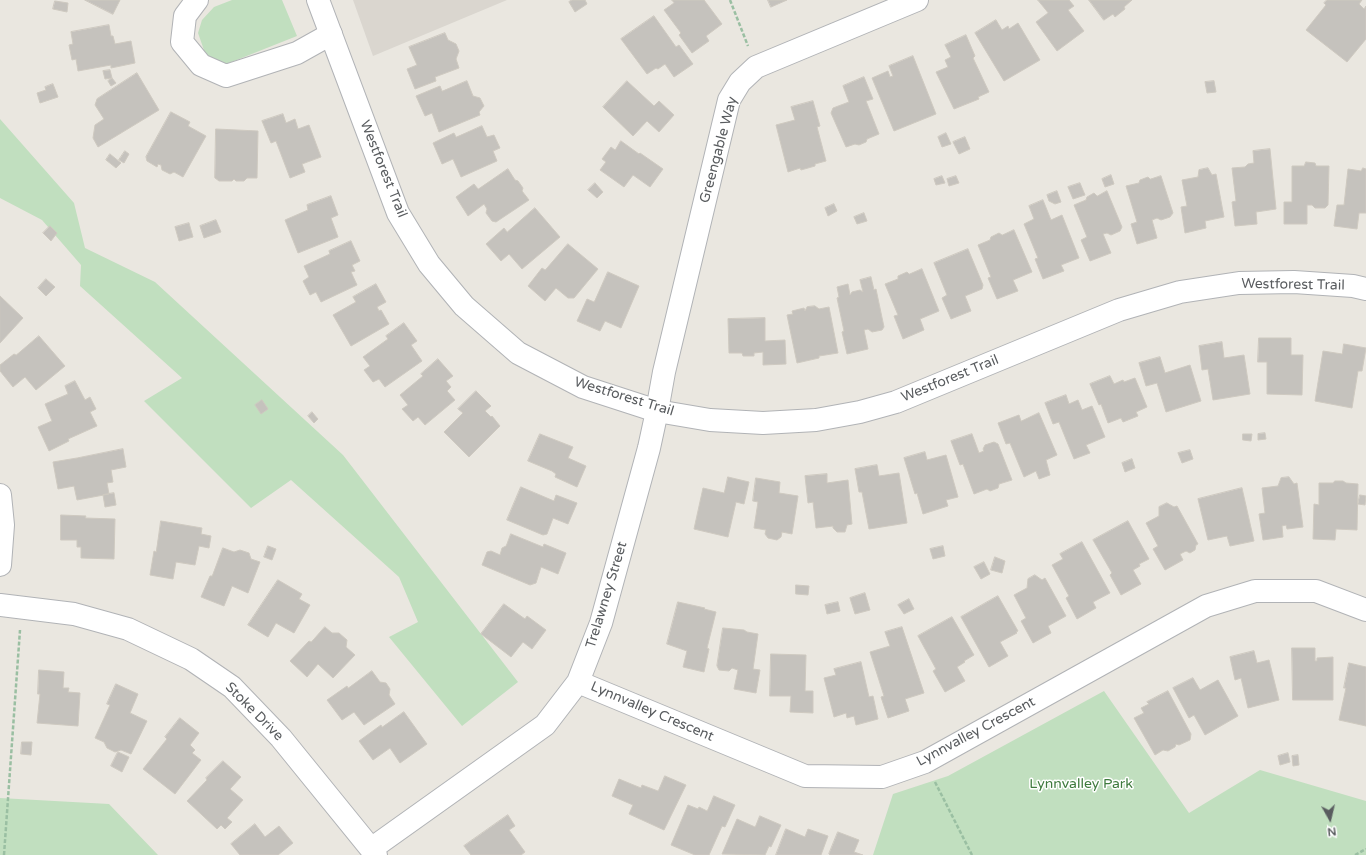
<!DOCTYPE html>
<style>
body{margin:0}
#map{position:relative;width:1366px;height:855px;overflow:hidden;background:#eae7e0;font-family:"Varela Round",sans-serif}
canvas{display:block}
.north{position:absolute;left:1310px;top:799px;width:40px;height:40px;-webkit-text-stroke:3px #fff;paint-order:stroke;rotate:172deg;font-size:11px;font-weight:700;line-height:16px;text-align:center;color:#595c5f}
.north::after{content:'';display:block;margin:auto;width:14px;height:18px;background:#595c5f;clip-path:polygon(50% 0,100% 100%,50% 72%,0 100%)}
</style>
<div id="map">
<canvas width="1366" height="855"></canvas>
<div class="north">N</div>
</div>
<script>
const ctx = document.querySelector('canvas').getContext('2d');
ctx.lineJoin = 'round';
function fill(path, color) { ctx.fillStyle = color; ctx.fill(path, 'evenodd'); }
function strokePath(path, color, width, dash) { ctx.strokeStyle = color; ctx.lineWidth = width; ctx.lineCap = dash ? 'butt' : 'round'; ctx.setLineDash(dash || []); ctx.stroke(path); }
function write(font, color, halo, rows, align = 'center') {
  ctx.font = font + ' "Varela Round",sans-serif'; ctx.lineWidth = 3; ctx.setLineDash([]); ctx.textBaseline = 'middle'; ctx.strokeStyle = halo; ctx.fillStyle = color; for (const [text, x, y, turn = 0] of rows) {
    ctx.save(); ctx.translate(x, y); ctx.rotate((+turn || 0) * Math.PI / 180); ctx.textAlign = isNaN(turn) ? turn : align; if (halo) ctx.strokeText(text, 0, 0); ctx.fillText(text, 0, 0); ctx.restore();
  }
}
fill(new Path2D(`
 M353 0H507L373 56Z`), '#dad6cf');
fill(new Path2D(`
 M232 0H282L297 36 229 63H215L205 53 198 33 202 20 214 7Z
 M0 119 74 203 85 248 155 282 343 455 518 682 462 726 389 637 418 622 399 577 291 480 251 508 144 401 182 378 80 286 81 265 42 220 0 198Z
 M1104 691 1189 813 1260 770 1366 801V855H873L893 794 948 776Z
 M0 798 109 804 158 855H0Z`), '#c1dfbf');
const building = new Path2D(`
 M85 0H120L113 14Z
 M572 0H585L587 4 575 12 569 2Z
 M672 0H704L722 24 706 36 709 41 692 53 679 35 681 33 664 10 674 3Z
 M768 0H787L771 7Z
 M1038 0H1069L1074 6 1068 10 1084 31 1057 51 1036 22 1048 13Z
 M1089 0H1132L1124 7 1125 9 1115 17 1113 14 1104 20Z
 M1327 0H1362L1359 4 1364 9 1366 6V39L1347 62 1306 30 1326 5 1324 3Z
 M55 1 68 3 67 12 53 9Z
 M654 16 676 47 679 45 693 64 674 77 665 64 658 69 656 68 647 74 621 39Z
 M996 20 1002 30 1008 26 1009 29 1018 23 1040 60 1004 81 975 33Z
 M109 25 111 36H113L115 44 131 41 135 63 111 68V65L78 71 76 59 72 60 69 45 73 44 71 32Z
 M445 33 448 40 456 44 459 51 456 59 459 68 435 77 436 81 415 89 407 69 417 65 409 47Z
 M966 35 975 56 973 58 989 92 978 97 979 99 954 109 936 72 948 67 945 60 951 57 945 45Z
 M913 56 936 114 894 131 872 78 888 71 890 77 893 76 889 66Z
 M110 70 112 78 105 79 103 71Z
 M137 73 159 110 98 147 93 138 95 125 104 119 95 105 97 99Z
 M864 77 873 99 866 101 879 134 867 139 866 142 859 145 855 144 846 147 831 113 833 108 849 102 843 86Z
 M112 78 116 83 111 86 108 81Z
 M467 81 473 96 480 98 484 106 479 112 480 115 439 132 432 113 425 116 416 96 440 86 442 91Z
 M627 81 654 106 659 101 674 115 659 132 647 121 633 136 603 107Z
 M1214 81 1216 92 1207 93 1205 82Z
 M53 84 58 97 40 103 37 93 46 90 45 87Z
 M813 101 820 126 817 127 826 161 815 164V166L801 170 800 168 788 172 776 125 795 120 791 107Z
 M171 112 190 122 188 126 206 136 183 177 174 172 170 174 162 170 161 165 158 164 157 167 147 161 146 157Z
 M283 114 286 123 295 119 298 129 309 125 321 157 302 164 305 172 290 178 276 141 271 143 262 121Z
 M482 126 487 137 494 135 500 148 493 151 497 161 461 177 453 159 442 164 433 143 454 133 456 137Z
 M216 129 258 131 257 178H247L244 181H236L234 179 232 181H219L215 178Z
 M946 133 951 144 942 147 938 137Z
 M965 137 970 149 959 154 953 142Z
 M621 141 639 154 640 153 663 169 650 187 633 175 624 187 600 170 606 162 602 159 611 147 615 150Z
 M1270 149 1276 209 1256 212 1257 224 1235 226 1232 202 1236 201 1232 168 1245 167 1248 164 1254 163 1253 151Z
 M125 151 129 154 124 163 119 160Z
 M110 154 121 163 116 168 106 160Z
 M1306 162 1315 163 1316 166H1329L1328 205 1325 208H1315L1312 205H1307V224H1284V202H1292V166H1304Z
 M1208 168 1212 175 1216 174 1224 217 1205 221 1206 228 1185 233 1181 207 1187 206 1182 180 1198 177 1199 170Z
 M1363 168 1366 169V213H1359L1357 229 1334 226 1337 205H1344L1348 169 1361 171Z
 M508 169 515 180 518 181 523 188 522 191 529 200 496 222 492 221 486 213 487 209 484 204 468 216 456 197 474 184 478 189Z
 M1111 175 1114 184 1105 187 1102 179Z
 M942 176 945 183 936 185 934 179Z
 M956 176 959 183 949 186 947 179Z
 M1161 176 1173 213 1170 217 1161 220 1157 218 1152 220 1157 238 1137 244 1131 224 1137 222 1126 186 1139 183 1140 180 1148 177 1150 179Z
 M595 183 603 192 597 198 588 190Z
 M1080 183 1085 195 1073 199 1068 187Z
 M1057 191 1061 202 1055 204 1049 201 1047 195Z
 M1107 191 1122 227 1120 231 1111 235 1107 233 1103 234 1111 253 1090 261 1081 240 1087 237 1074 205 1086 200 1087 197 1094 193 1097 196Z
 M331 196 338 215 331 218 338 237 298 253 285 220 308 210 307 205Z
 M1043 200 1051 220 1062 215 1079 258 1061 265 1064 271 1043 279 1035 259 1038 258 1024 224 1034 219 1029 206Z
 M834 204 837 211 828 216 825 208Z
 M535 208 560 237 522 269 509 254 501 261 486 244 504 228 507 232Z
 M864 213 867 221 857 224 854 217Z
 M216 220 221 232 204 238 200 226Z
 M189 223 193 237 179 241 175 227Z
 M50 226 57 233 51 241 43 233Z
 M1014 230 1032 272 1013 280 1018 291 997 299 988 278 991 277 978 245 990 240 991 237 999 233 1002 235Z
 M351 241 360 261 352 265 355 271 351 272 357 285 321 302 316 292 310 295 303 281 309 277 304 266 330 254 329 251Z
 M568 244 598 269 574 298H568L556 288 545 301 528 286 542 268 545 270Z
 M968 249 983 285 982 289 965 296 971 311 951 319 942 298 947 295 934 263Z
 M922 269 939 311 920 319 924 330 903 339 894 316 898 315 885 284 898 279V276L907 272 909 274Z
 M608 272 639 286 621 328 605 321 600 331 577 321 587 299 594 302Z
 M871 277 874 290 876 289 884 327 882 330 872 332 868 329 864 330 868 349 847 354 842 332 844 331 837 298 839 297 837 287 848 284 850 295 852 292 860 290 863 292 860 280Z
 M46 279 55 287 46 296 38 288Z
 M376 284 386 302 377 307 379 311 381 310 389 324 351 346 333 315 356 302 353 297Z
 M0 296 23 318 0 343Z
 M815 306 819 309 829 307 838 353 819 356V358L797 363 787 315 793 314 792 311 804 308 805 311 807 307Z
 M765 318V341L785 340 786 364 763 365V352L754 353V356H743L742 353H729L728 319Z
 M404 323 417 341 411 345 422 361 385 387 379 379 373 382 364 370 370 366 363 357 388 339 386 336Z
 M39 336 65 366 36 390 25 377 13 387 0 371V365L14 354 16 355Z
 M1259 338H1291V355H1303L1302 395 1267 394V362H1258Z
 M1222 342 1224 358 1244 355 1250 394 1213 400 1208 369 1202 370 1199 346Z
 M1344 344 1366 348 1362 371H1358L1352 408 1315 401 1323 351 1342 354Z
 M1160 357 1165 373 1190 365 1201 401 1166 412 1157 383 1146 386 1139 363Z
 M438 359 453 376 446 381 451 387 447 391 455 400 425 425 418 417 413 421 402 409 408 405 400 395 423 376 421 374Z
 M1110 376 1114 384 1123 380 1124 382 1135 378 1147 407 1136 412 1138 416 1123 422 1121 418 1108 423 1101 404 1099 405 1090 384Z
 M75 381 85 400 90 397 96 409 90 412 97 426 68 439 69 441 49 451 38 427 52 421 45 404 68 394 65 386Z
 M476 391 491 406 485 411 491 417 492 416 500 426 469 457 444 432 463 413 458 409Z
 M1066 395 1069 404 1078 400 1082 410 1092 406 1105 437 1086 445 1090 453 1074 459 1059 422 1053 424 1045 403Z
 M262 400 268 409 261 414 255 405Z
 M312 412 318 419 314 423 308 416Z
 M1039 413 1057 455 1046 460 1050 475 1039 479 1036 471 1024 477 1010 443 1006 444 998 423 1019 415 1021 421Z
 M1265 433 1266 439 1258 440V434Z
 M540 434 573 447 568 458 586 466 577 487 555 477 556 474 552 471 528 461Z
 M972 434 979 453 984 451 983 449 985 445 994 442 998 444 1012 480 999 484 998 488 990 491 987 489 974 494 963 464 960 465 951 441Z
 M1243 434H1252L1251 441 1243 440Z
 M123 449 126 467 111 470 113 482 107 483 109 494 77 500 74 486 58 489 53 462 77 458Z
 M1190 450 1193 459 1182 463 1178 453Z
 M925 452 927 460 946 455 958 497 946 500 948 506 923 514 917 493 915 494 904 458Z
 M1132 459 1135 468 1125 472 1122 463Z
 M877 465 879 476 899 473 907 523 869 529 862 492H859L855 469Z
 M827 474V483L848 480 852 524 847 525 845 532H837L833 528V526L816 528 813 502 808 503 805 476Z
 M728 477 749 482 744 504 736 502 728 537 694 529 703 488 724 493Z
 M1289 477 1294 484 1297 483 1303 527 1287 529 1286 525 1282 526 1283 537 1263 540 1259 514 1265 513 1262 488 1278 486 1281 478Z
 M756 478 780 482 779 493 798 496 792 534 782 532 781 537 777 540 768 538 765 534 766 530 754 528 758 502 753 501Z
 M1335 481H1343L1346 483 1358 484 1357 530 1336 529 1335 540 1313 539 1314 504 1319 505V483H1333Z
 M521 487 554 501 556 495 577 503 568 524 553 518 547 534 543 535 507 520Z
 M1242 488 1254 541 1230 546 1227 536 1208 540 1198 499Z
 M114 493 116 505 105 507 103 495Z
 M1360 495 1366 496 1365 505 1358 504Z
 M1167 503 1174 507 1177 506 1198 544 1196 545 1195 550 1190 553 1186 551 1180 554 1183 560 1165 570 1153 549 1158 546 1146 523 1159 516V507Z
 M61 515 86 516 85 518 115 519 114 559 81 558V547H77V540H61Z
 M161 521 202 528 201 534 211 536 209 548 199 546 195 565 176 562 173 579 150 575 154 551 156 552Z
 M1128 521 1149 559 1139 564 1140 566 1133 570 1141 584 1121 595 1110 575 1112 573 1093 540Z
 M511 534 543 547 544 544 566 553 558 574 541 567 536 583 530 585 482 565 487 552 491 551 500 555 502 548 506 546Z
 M1082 542 1110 593 1093 602 1096 608 1077 619 1066 598 1069 596 1052 565 1063 559 1060 554Z
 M268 546 276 549 272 560 264 557Z
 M943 546 945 556 933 559 930 549Z
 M223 548 234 552 240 550 249 553 251 559 260 562 248 593 232 586 224 606 201 597 210 576H212Z
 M995 557 1005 561 1002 573 991 570Z
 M984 562 990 574 981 579 974 567Z
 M1035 575 1042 580 1045 578 1066 616 1048 626 1051 633 1033 643 1021 621 1026 618 1014 595 1027 588 1028 579Z
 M278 580 302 594 299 599 310 605 294 633 276 623 268 637 248 625Z
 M796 585 809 586 808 595 796 594Z
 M865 593 870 610 855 614 850 598Z
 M998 596 1018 631 1016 632 1017 633 1000 642 1008 656 989 667 961 617Z
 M909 599 914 609 904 614 898 605Z
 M678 602 705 608 704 609 716 612 707 648 709 649 704 672 683 667 687 651 667 644Z
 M838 602 840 611 827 614 825 605Z
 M504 604 525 619 527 616 546 630 532 649 523 642 511 657 481 634Z
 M952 617 974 655 964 661 965 662 957 667 965 681 945 692 933 671 936 669 918 636Z
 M325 627 332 633H339L347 640 346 647 355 655 333 678 318 664 307 677 290 661 309 641 311 642Z
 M902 627 924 693 905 699 909 711 888 718 881 697 884 696 870 652 890 646 885 632Z
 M723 628 744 630 747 632 758 634 753 669 760 670 756 693 734 689 738 670 732 668 729 671 719 670 717 666Z
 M1292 648H1315V661H1317V658L1333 657V700H1293Z
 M1254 651 1257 663 1269 660 1279 700 1248 708 1241 678 1235 680 1230 657Z
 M771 654 806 655 805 691H813V713L790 712 791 696H770Z
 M861 662 869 697 873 696 878 719 856 725 854 716 847 718 846 713 834 717 824 678 836 675 834 669Z
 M1349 663 1366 667V726L1339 720 1346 688H1344Z
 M39 670 64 672 63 688H69L68 692 80 693 78 726 37 723 40 694H38Z
 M372 671 380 682 386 683 390 689 389 695 395 704 364 725 354 712 342 720 327 700 347 686 348 688Z
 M1193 678 1200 690 1218 680 1238 716 1205 735 1194 715 1189 718 1173 688Z
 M116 684 138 694 130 713 147 721 131 754 121 750 115 752 107 748 104 742 95 738 110 705 107 704Z
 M1168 691 1191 734 1190 740 1179 745 1176 744 1175 747 1168 751 1163 750 1155 755 1134 718 1144 713 1141 708 1149 704 1147 702Z
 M404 712 427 744 400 763 390 748 373 760 359 741 381 725 382 727Z
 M180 718 199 733 190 745 195 750 192 753 201 760 175 794 143 769 167 739 165 737Z
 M22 742H32L31 755 21 754Z
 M118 752 129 757 122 772 111 766Z
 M1288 753 1290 762 1280 765 1278 756Z
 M1298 755 1299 765 1293 766 1292 756Z
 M223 761 241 777 230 789 243 800 227 818 232 822 225 829 221 825 217 829 187 801 207 780 206 778Z
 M665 776 686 785 664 830 629 814 633 805 612 796 619 779 641 788 642 785 658 791Z
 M714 796 735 805 725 827 722 826 709 855H695L671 845 688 805 698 809 699 807 707 811Z
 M508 815 515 826 509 830 525 852 521 855H471L464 846Z
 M760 816 781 825 771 847 769 846 765 855 722 854 737 819 755 827Z
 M255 824 265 837 279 826 293 843 278 855H240L231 844Z
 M786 829 805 837 808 829 828 836 821 855H776Z
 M838 832 859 840 854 852 863 855H830L829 854Z`);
fill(building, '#c5c2bd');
strokePath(building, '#cec9c0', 1);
const minor = new Path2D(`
 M197 0 185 16 182 42 201 65 226 76 297 53 331 34
 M0 495 3 525 0 565
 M0 605 74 614 128 629 191 659 232 687 281 738 376 855
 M578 682 805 776 882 777 925 762 1206 606 1255 591H1316L1366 610
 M371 849 545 725 578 682 601 623 649 448 657 411 664 372 729 100 740 82 756 67 917 0`);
const tertiary = new Path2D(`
 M318 0 398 213 429 264 464 306 518 353 583 387 657 411 710 420 763 423 816 420 860 412 896 402 1119 310 1180 292 1239 283 1294 282 1353 286 1366 289`);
strokePath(minor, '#b1b3b6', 24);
strokePath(tertiary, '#b1b3b6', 24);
strokePath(new Path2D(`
 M730 0 748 46
 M935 782 972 855
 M4 855 20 630
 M1355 855 1366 849`), '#9abfa2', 2.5, [4, 2]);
strokePath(minor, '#fff', 22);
strokePath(tertiary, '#fff', 22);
write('14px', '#595c5f', '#fff', [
 ["Greengable Way",719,150,-75],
 ["Westforest Trail",383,169,68],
 ["Westforest Trail",1293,285,1],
 ["Westforest Trail",950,379,-22],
 ["Westforest Trail",624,397,17],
 ["Trelawney Street",607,595,-73],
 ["Stoke Drive",254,712,45],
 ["Lynnvalley Crescent",652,712,23],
 ["Lynnvalley Crescent",976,732,-28]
]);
write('14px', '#3e7a3d', '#fff', [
 ["Lynnvalley Park",1081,784]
]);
</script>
